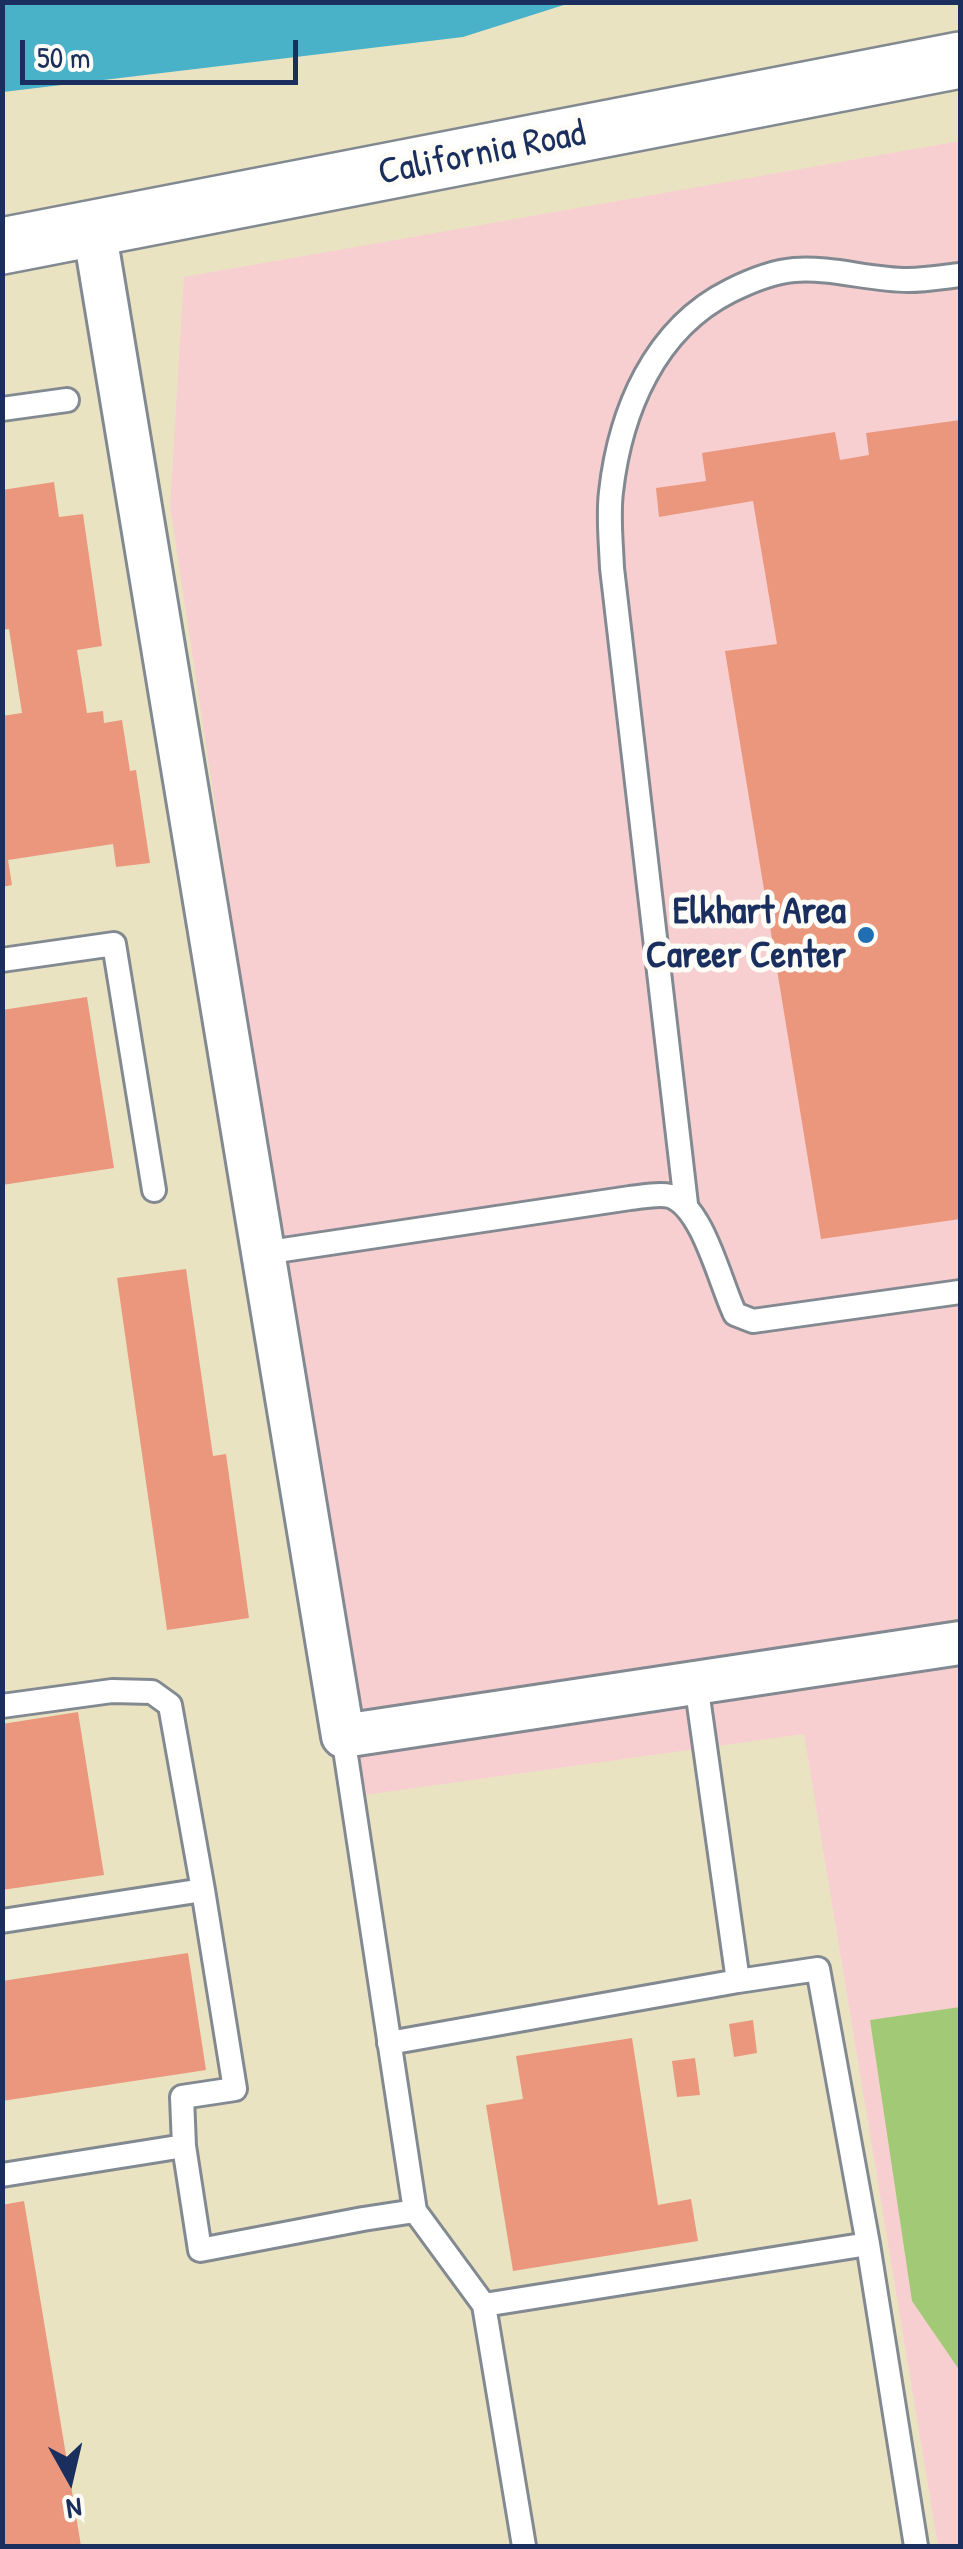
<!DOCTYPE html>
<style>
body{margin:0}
#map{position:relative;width:963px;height:2549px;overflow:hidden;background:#eae3c2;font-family:"Patrick Hand",sans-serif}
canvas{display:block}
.frame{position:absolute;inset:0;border:5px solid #1b2f5e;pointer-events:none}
.north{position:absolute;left:20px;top:2429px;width:100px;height:100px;-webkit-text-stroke:8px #fdfcf7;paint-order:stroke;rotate:172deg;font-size:28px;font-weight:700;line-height:40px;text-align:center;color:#1b2f5e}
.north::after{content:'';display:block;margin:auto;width:35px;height:45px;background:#1b2f5e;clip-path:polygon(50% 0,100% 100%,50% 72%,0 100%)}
.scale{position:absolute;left:20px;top:40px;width:278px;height:45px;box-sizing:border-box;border:5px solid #1b2f5e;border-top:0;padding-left:12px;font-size:30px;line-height:35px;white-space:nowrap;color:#1b2f5e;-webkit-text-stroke:8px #fdfcf7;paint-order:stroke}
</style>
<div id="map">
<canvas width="963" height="2549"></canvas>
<div class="frame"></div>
<div class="north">N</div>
<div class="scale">50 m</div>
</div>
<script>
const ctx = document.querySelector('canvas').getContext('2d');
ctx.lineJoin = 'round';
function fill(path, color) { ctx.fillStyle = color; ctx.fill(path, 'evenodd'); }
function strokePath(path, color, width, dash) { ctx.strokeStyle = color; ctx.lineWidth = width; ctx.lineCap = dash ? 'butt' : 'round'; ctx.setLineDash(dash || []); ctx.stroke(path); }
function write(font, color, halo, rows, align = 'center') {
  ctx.font = font + ' "Patrick Hand",sans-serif'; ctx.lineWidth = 10; ctx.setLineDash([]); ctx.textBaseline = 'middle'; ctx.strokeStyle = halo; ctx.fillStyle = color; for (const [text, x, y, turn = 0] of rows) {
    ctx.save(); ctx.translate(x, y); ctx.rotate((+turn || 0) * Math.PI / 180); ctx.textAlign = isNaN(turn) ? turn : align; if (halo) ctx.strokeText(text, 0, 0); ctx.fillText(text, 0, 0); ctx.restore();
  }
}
fill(new Path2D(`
 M960 141V2546H938L804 1734 364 1795 170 506 184 277Z`), '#f7cfd1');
fill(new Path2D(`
 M960 2007V2371L912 2301 870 2020Z`), '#a2ca76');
fill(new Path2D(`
 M2 3 3 2 570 3 463 37 3 92Z`), '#49b1c8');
fill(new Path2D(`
 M960 420V1219L821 1239 725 651 777 644 753 501 659 517 656 488 706 481 702 453 835 432 840 460 869 455 866 433Z
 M54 482 59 517 83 514 102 646 77 650 87 713 103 711 104 723 122 720 130 771 136 770 150 863 116 867 113 844 8 860 12 885 2 887V716L22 713 9 629 2 630V490Z
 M87 997 114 1168 2 1185V1010Z
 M186 1269 213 1456 226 1454 249 1618 167 1630 117 1278Z
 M78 1712 104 1875 2 1890V1724Z
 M188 1953 206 2070 2 2101V1981Z
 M753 2020 757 2053 734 2057 729 2024Z
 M632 2038 658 2205 691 2199 698 2241 513 2271 486 2105 523 2099 516 2056Z
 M695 2058 700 2095 677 2097 672 2061Z
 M24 2201 81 2546H2V2205Z`), '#ea977d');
const service = new Path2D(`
 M2 409 67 400
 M2 960 114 944 154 1190
 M686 1204 612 568C611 543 608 516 611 492 620 412 654 329 730 291 750 281 771 272 794 270 832 267 870 280 908 280 925 280 943 277 960 275
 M263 1253 630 1198C642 1197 658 1193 670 1196 703 1207 720 1283 735 1314L753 1321 960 1292
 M696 1683 738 1981 818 1969 868 2244 916 2546
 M2 1706 112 1691 152 1692 170 1705 203 1890
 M343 1736 415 2211 484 2305 524 2546
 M2 1921 203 1890 235 2089 182 2097 184 2146
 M389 2043 738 1981
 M2 2175 184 2146 200 2250 363 2219 415 2211
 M484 2305 868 2244`);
const minor = new Path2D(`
 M94 229 343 1736 960 1643`);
const secondary = new Path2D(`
 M2 246 960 60`);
strokePath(service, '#828990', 28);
strokePath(minor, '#828990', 48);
strokePath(secondary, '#828990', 60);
strokePath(service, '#fff', 22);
strokePath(minor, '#fff', 42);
strokePath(secondary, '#fff', 55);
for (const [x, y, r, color] of [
 [866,935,10,"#1f6fb2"]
]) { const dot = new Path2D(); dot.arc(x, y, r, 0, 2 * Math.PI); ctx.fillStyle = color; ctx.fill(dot); strokePath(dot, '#fdfcf7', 4); }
write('38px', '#1b2f5e', '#fdfcf7', [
 ["California Road",482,154,-11]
]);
write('bold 38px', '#1b2f5e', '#fdfcf7', [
 ["Elkhart Area",846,913],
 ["Career Center",846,957]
], 'right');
</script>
